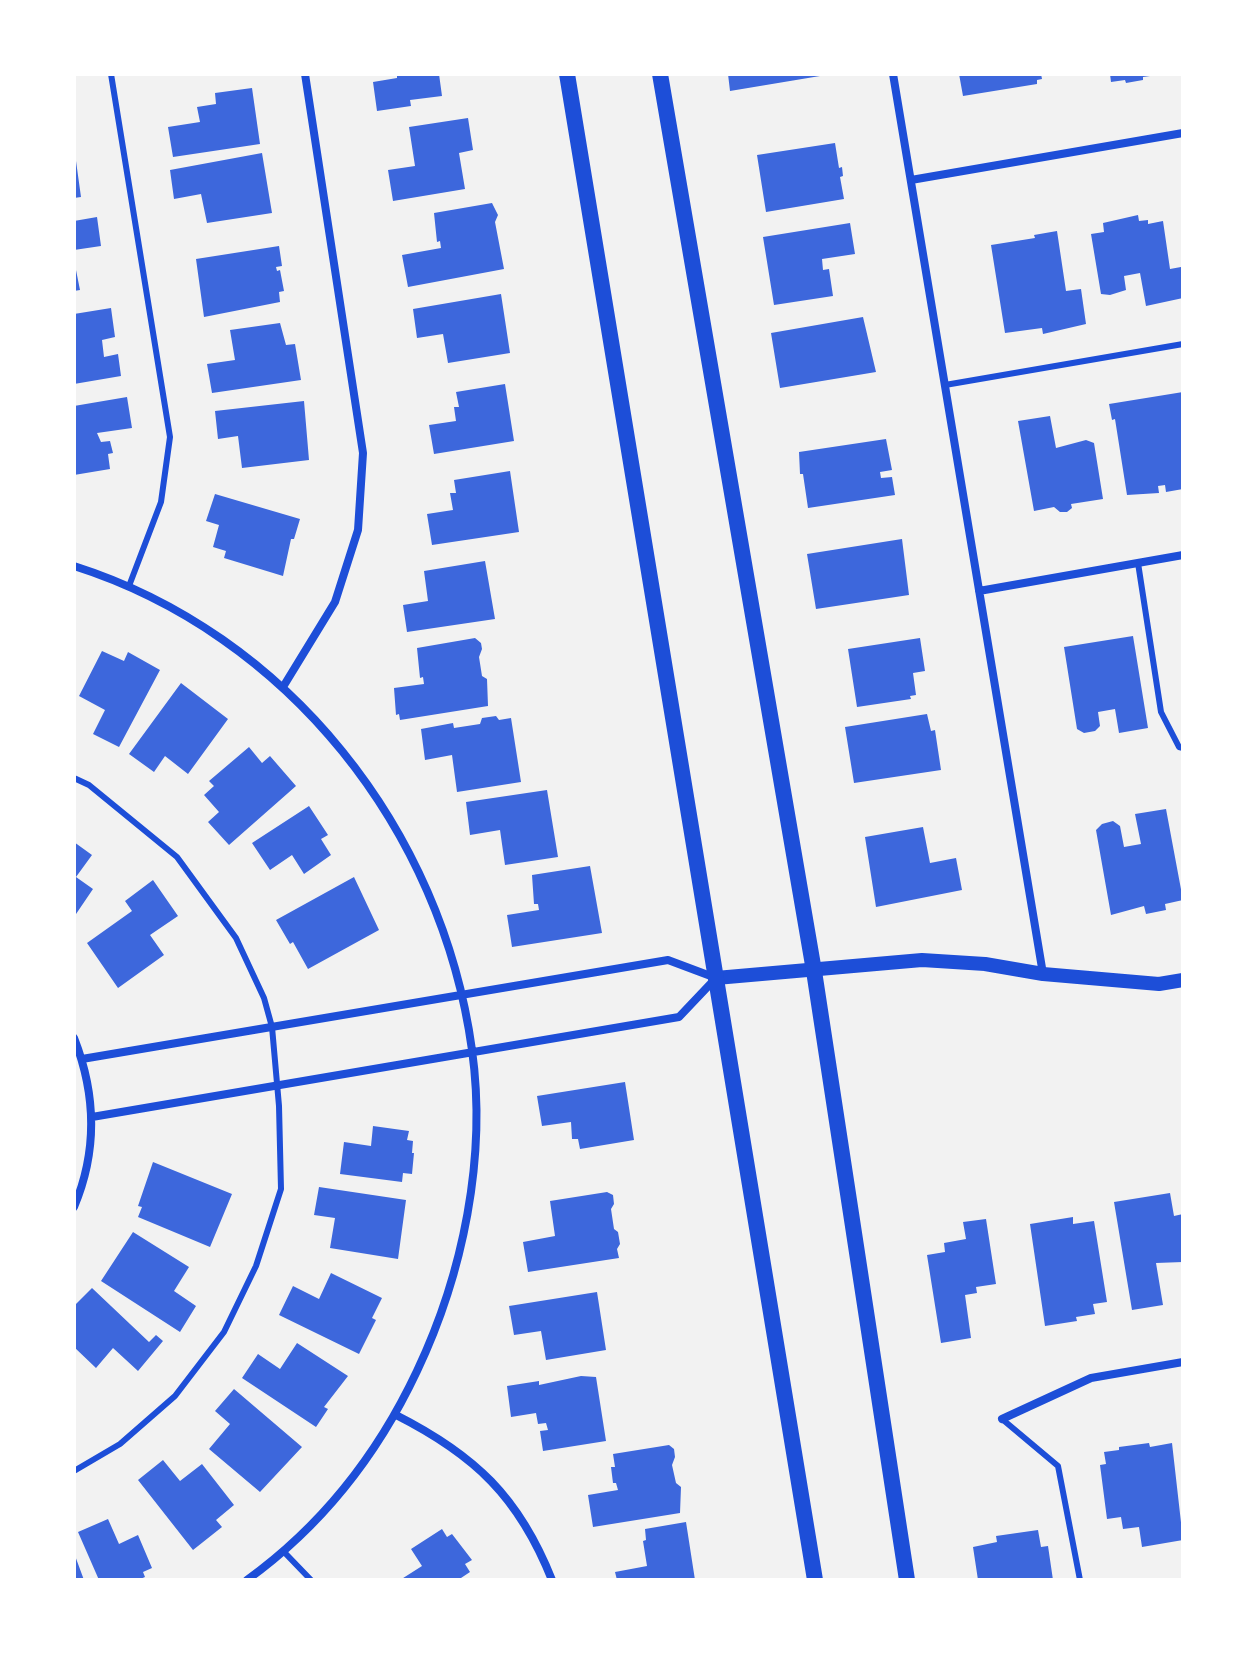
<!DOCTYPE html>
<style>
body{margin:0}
#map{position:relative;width:1257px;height:1654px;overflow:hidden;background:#f2f2f2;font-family:"Nunito Sans",sans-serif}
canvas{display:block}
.frame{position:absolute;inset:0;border:76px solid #fff;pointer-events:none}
</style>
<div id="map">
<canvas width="1257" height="1654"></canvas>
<div class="frame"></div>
</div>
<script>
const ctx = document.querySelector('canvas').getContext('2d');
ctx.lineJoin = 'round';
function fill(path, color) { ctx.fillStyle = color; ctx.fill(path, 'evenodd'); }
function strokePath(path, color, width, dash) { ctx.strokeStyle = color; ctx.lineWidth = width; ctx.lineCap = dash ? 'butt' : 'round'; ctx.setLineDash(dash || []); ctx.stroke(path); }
fill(new Path2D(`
 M397 74H439L442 96 410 100 411 106 377 111 373 82 397 78Z
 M728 74H820V76L730 91Z
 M959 74H1041L1042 79 1037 80V84L963 96Z
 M1110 74H1149L1150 76 1143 77V80L1126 83 1125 80 1111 82Z
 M252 88 260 144 173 157 168 127 200 122 197 107 216 104 215 93Z
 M468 118 473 150 459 153 465 189 393 201 388 170 415 166 409 127Z
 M835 143 839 168 842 167 843 176 840 177 844 199 766 212 757 155Z
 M262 153 272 213 207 223 201 194 174 199 170 170Z
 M76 161 81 197 74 198V162Z
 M492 203 498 215 495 222 504 269 408 287 402 255 441 248 440 241 437 242 434 213Z
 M1138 215 1139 221 1148 220V224L1163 221 1170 269 1181 267 1183 298 1146 306 1140 273 1124 276 1126 290 1110 295 1101 294 1091 234 1104 232 1103 223Z
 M97 217 101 246 74 250V221Z
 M850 223 855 254 822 259 823 270 829 269 833 296 774 305 763 237Z
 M1057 231 1066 291 1081 289 1086 324 1043 334 1042 328 1005 333 991 245 1035 238 1034 235Z
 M279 246 282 266 276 267 277 271 280 270 284 291 279 292 280 302 204 317 196 259Z
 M74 260 80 290 74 291Z
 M501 294 510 353 448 363 443 334 417 338 413 309Z
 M111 308 115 337 102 340 104 357 118 354 121 376 74 384V314Z
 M863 317 876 372 780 388 771 333Z
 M280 323 286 345 295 344 301 380 212 393 207 364 235 360 230 330Z
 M505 384 514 441 434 454 429 425 456 421 454 407H459L456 392Z
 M1183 392V489L1166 492 1165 485 1158 486 1159 493 1127 495 1115 419 1112 420 1109 404Z
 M127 397 132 428 97 433 101 442 110 441 113 453 108 454 110 469 74 475V406Z
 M304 401 309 460 242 468 238 436 218 439 215 411Z
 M1050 416 1056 448 1086 440 1094 443 1103 499 1071 504 1072 508 1067 512H1060L1054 507 1034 511 1018 421Z
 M886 439 892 470 880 472 881 478 892 477 895 495 808 508 803 474H800L799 452Z
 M510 471 519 532 432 545 427 514 453 510 450 493H456L454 480Z
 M215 494 300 519 294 539H291L283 576 224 558 226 551 213 547 219 525 206 521Z
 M902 539 909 595 816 609 807 554Z
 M485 561 495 619 407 632 403 605 428 601 424 571Z
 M1133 636 1148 728 1119 733 1115 709 1098 712 1100 726 1095 731 1084 733 1077 729 1064 647Z
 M475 638 481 643 482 649 479 657 482 676 487 679 488 706 400 720 399 714 396 715 394 688 424 684 423 677 420 678 417 648Z
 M920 638 925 671 913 673 916 695 910 696 911 699 857 707 848 649Z
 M102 651 124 661 128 652 160 670 119 747 93 734 105 710 79 696Z
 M181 683 228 719 188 774 165 756 154 772 129 754Z
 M927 714 931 731 935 730 941 770 854 783 845 727Z
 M496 716 499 720 511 718 521 782 457 792 452 755 425 760 421 729 453 723 454 728 480 724 482 718Z
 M249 747 262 763 270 756 296 786 229 845 208 822 219 812 204 795 214 786 209 781Z
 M547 790 558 857 505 865 500 830 470 835 466 802Z
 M309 806 328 835 321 839 331 855 304 874 292 855 270 870 252 843Z
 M1166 809 1183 900 1165 904 1166 910 1146 914 1144 906 1111 915 1096 830 1102 824 1113 821 1120 826 1124 847 1141 844 1135 814Z
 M923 827 930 863 956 858 962 890 876 907 865 837Z
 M74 842 92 855 76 877 93 889 74 917Z
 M590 866 602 933 512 947 507 915 539 910 538 904H534L532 875Z
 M354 877 379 930 308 969 293 942 290 944 276 920Z
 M153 880 178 916 150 935 164 955 118 988 87 943 132 911 125 901Z
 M625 1082 634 1140 580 1149 578 1139H572L571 1122 542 1126 537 1096Z
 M373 1126 409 1131 407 1140 413 1141 412 1153H414L412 1174 403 1173 402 1182 340 1174 344 1142 371 1146Z
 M153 1162 232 1194 210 1247 138 1217 142 1207 138 1206Z
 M319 1187 406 1200 398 1259 330 1248 335 1218 314 1215Z
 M607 1192 613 1195 614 1204 611 1209 614 1229 618 1232 620 1244 617 1249 619 1258 528 1272 523 1242 555 1236 550 1201Z
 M1170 1193 1174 1216 1183 1214V1262L1156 1263 1163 1305 1132 1310 1114 1202Z
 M1073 1217V1224L1094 1221 1107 1302 1093 1304 1095 1314 1076 1317 1077 1321 1045 1326 1030 1224Z
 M986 1219 996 1284 976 1287 977 1293 965 1295 971 1338 941 1343 927 1255 945 1252 944 1243 966 1239 963 1222Z
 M133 1232 189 1267 174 1291 196 1306 180 1332 101 1281Z
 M331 1273 382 1298 372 1318 376 1320 359 1354 279 1315 293 1286 319 1299Z
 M92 1288 149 1342 156 1335 163 1341 138 1371 113 1348 96 1368 74 1347V1306Z
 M597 1292 606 1350 546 1360 541 1331 514 1335 509 1306Z
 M297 1343 348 1376 324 1407 328 1409 316 1427 242 1378 258 1354 280 1369Z
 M581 1376 596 1377 606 1441 543 1451 540 1431 548 1430 546 1423 538 1424 536 1413 511 1417 507 1386 539 1381V1385Z
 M234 1389 302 1447 260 1492 209 1449 230 1424 215 1411Z
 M1149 1443 1150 1447 1172 1443 1183 1540 1142 1547 1139 1527 1123 1529 1121 1517 1107 1519 1100 1465 1106 1464 1104 1452 1119 1450V1447Z
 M669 1445 674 1449 675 1457 672 1465 676 1483 681 1487 680 1513 593 1527 588 1495 618 1490 616 1483H613L611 1467H615L613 1454Z
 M163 1460 180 1481 202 1464 234 1505 216 1520 222 1527 193 1550 138 1480Z
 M108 1519 119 1544 138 1535 152 1568 143 1572 145 1577 138 1580H99L78 1532Z
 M686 1522 695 1580H617L615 1572 647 1566 643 1541 646 1540 645 1529Z
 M442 1529 447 1537 452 1534 472 1560 465 1564 470 1572 458 1580H400L422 1566 411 1549Z
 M1038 1530 1041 1547 1048 1546 1053 1580H978L973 1547 997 1542 996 1536Z
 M74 1553 84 1580H74Z`), '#3d67dc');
strokePath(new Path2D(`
 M111 74 170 437 161 502 129 586
 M945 385 1183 344
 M1138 563 1161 712 1179 747 1183 748
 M74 778 89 785 177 857 236 938 264 998 272 1027 279 1106 281 1189 256 1266 224 1332 175 1396 120 1444 74 1471
 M1002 1419 1058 1466 1080 1580
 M285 1553 311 1580`), '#1d4ed8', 6);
strokePath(new Path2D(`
 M893 74 1043 974
 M911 180 1183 133
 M74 566C288 634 442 830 472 1050 487 1157 463 1274 417 1371 377 1456 323 1525 247 1580
 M979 591 1183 555
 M283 687 335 602 358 530 363 453 305 74
 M74 1038C96 1094 98 1150 74 1207
 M82 1059 668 960 716 978 679 1017 92 1117
 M396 1415C475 1455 519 1497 552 1580
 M1002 1419 1091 1378 1183 1362`), '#1d4ed8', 8);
strokePath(new Path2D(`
 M716 978 922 960 985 964 1043 974 1159 984 1183 980`), '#1d4ed8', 14);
strokePath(new Path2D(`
 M567 74 815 1580
 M660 74 814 971 907 1580`), '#1d4ed8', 16);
</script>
